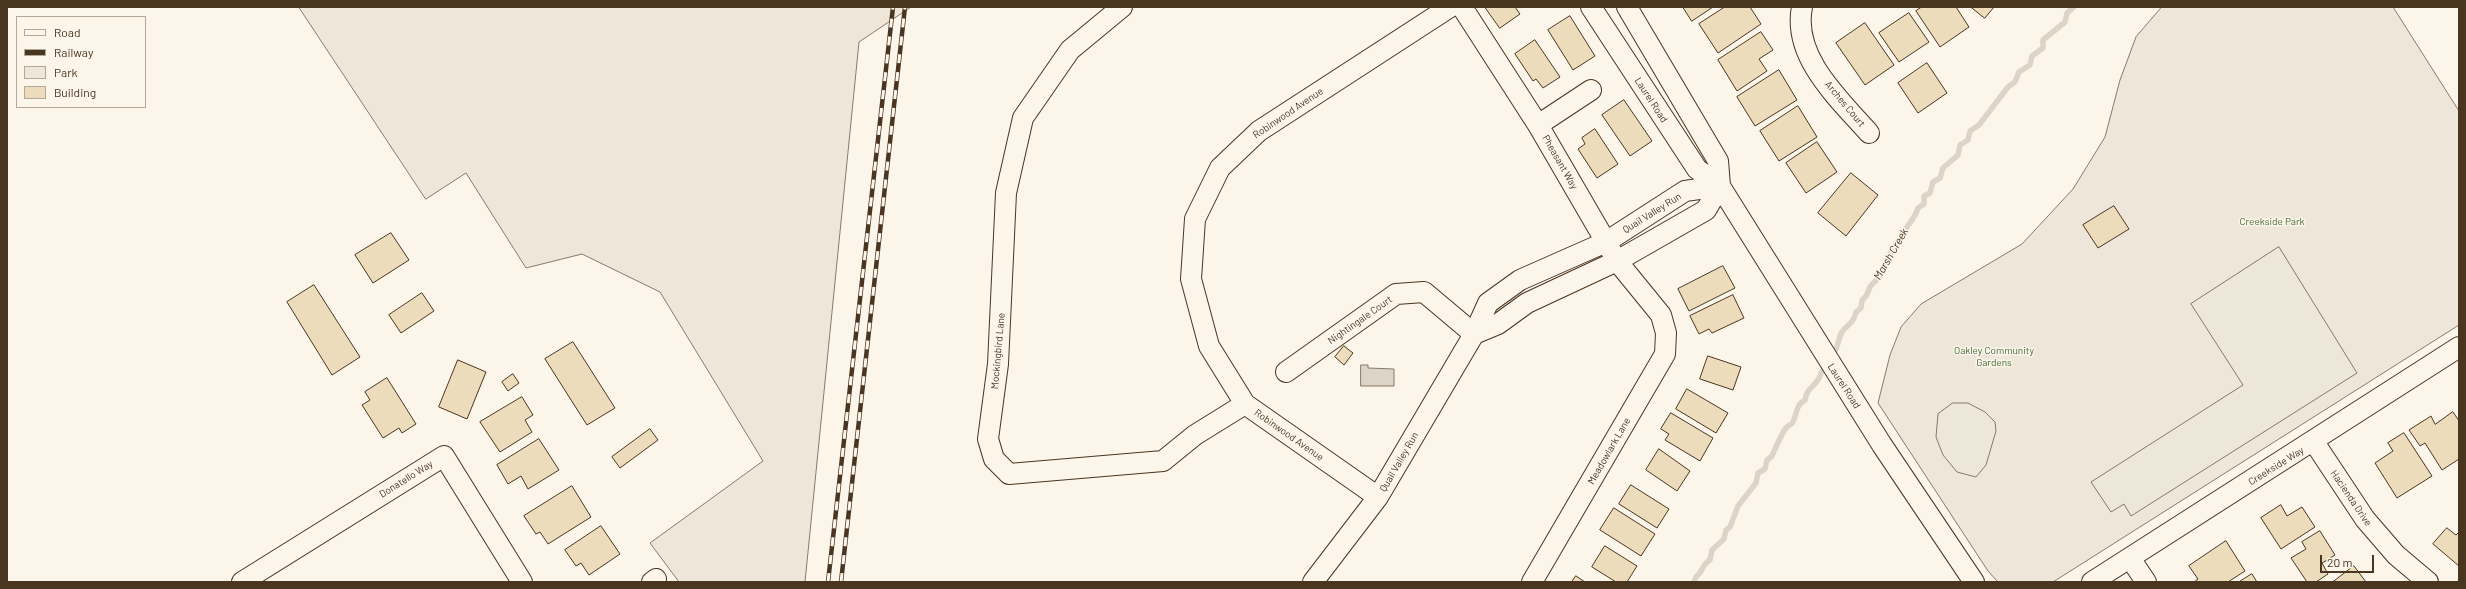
<!DOCTYPE html>
<style>
body{margin:0}
#map{position:relative;width:2466px;height:589px;overflow:hidden;background:#fbf6e9;font-family:Barlow,sans-serif}
canvas{display:block}
.frame{position:absolute;inset:0;border:8px solid #4a3520;pointer-events:none}
.legend{position:absolute;left:16px;top:16px;width:130px;height:92px;box-sizing:border-box;background:#fbf6e9;border:1px solid #b4a999;margin:0;padding:5px 7px;list-style:none;font-size:12px;color:#4a3520}
.legend li{display:flex;align-items:center;gap:8px;height:20px}
.legend b{width:20px;border:1px solid #b4a999}
.scale{position:absolute;left:2320px;top:555px;width:54px;height:18px;box-sizing:border-box;border:2px solid #4a3520;border-top:0;padding-left:5px;font-size:12px;line-height:14px;white-space:nowrap;color:#4a3520;-webkit-text-stroke:3px #fbf6e9;paint-order:stroke}
</style>
<div id="map">
<canvas width="2466" height="589"></canvas>
<div class="frame"></div>
<ul class="legend">
<li><b style="height:5px;background:#fbf6e9"></b>Road</li>
<li><b style="height:5px;background:#4a3520"></b>Railway</li>
<li><b style="height:11px;background:#ede6d9"></b>Park</li>
<li><b style="height:11px;background:#ecdcbc"></b>Building</li>
</ul>
<div class="scale">20 m</div>
</div>
<script>
const ctx = document.querySelector('canvas').getContext('2d');
ctx.lineJoin = 'round';
function fill(path, color) { ctx.fillStyle = color; ctx.fill(path, 'evenodd'); }
function strokePath(path, color, width, dash) { ctx.strokeStyle = color; ctx.lineWidth = width; ctx.lineCap = dash ? 'butt' : 'round'; ctx.setLineDash(dash || []); ctx.stroke(path); }
function write(font, color, halo, rows, align = 'center') {
  ctx.font = font + ' Barlow,sans-serif'; ctx.lineWidth = 3; ctx.setLineDash([]); ctx.textBaseline = 'middle'; ctx.strokeStyle = halo; ctx.fillStyle = color; for (const [text, x, y, turn = 0] of rows) {
    ctx.save(); ctx.translate(x, y); ctx.rotate((+turn || 0) * Math.PI / 180); ctx.textAlign = isNaN(turn) ? turn : align; if (halo) ctx.strokeText(text, 0, 0); ctx.fillText(text, 0, 0); ctx.restore();
  }
}
const green = new Path2D(`
 M299 7H911L859 42 805 582H679L650 543 763 461 660 292 582 254 526 268 466 173 426 199Z
 M2162 7H2393L2459 111V325L2053 582H1998L1988 571 1878 403 1890 355 1901 327 1921 304 2022 244 2073 189 2105 137 2120 80 2136 37Z`);
fill(green, '#ede6d9');
strokePath(green, '#887966', 1);
const parking = new Path2D(`
 M2279 247 2357 373 2131 516 2124 504 2111 512 2091 482 2243 385 2191 304Z
 M1953 403H1968L1985 412 1995 422 1996 431 1986 465 1976 477 1957 472 1943 455 1936 437 1938 414Z`);
fill(parking, '#ede7d9');
strokePath(parking, '#887966', 1);
const water = new Path2D(`
 M1361 365H1368V368L1394 369V386H1361Z`);
fill(water, '#dcd4c6');
strokePath(water, '#887966', 1);
strokePath(new Path2D(`
 M1831 355C1839 350 1837 340 1842 332 1848 323 1853 325 1856 312L1861 308 1862 300C1868 296 1867 293 1870 287 1873 282 1878 280 1881 275 1888 264 1890 246 1902 238 1905 225 1915 220 1918 208L1924 204V196L1930 193 1933 182 1940 178 1943 168 1958 155 1960 145 1968 140 1970 131 1979 125 2008 87 2015 82 2019 72 2030 65 2032 56 2043 48V40L2065 22 2067 13 2074 7
 M1694 582 1696 577C1703 572 1702 564 1710 560L1712 550 1724 539 1726 530 1730 527 1738 506 1756 483 1758 473 1765 469 1767 460 1772 456C1774 451 1783 431 1786 428 1788 425 1792 425 1793 422 1797 413 1796 405 1805 400 1807 387 1814 388 1819 378 1822 372 1822 369 1828 365`), '#dcd4c6', 5.5);
const building = new Path2D(`
 M1485 7H1515L1520 14 1500 28Z
 M1683 7H1713L1692 21Z
 M1725 7H1750L1761 24 1718 53 1699 24Z
 M1922 7H1956L1969 27 1940 47 1916 11Z
 M1971 7H1994L1985 18Z
 M1909 13 1929 42 1899 62 1879 33Z
 M1570 16 1595 56 1573 70 1548 30Z
 M1865 23 1894 65 1865 85 1836 43Z
 M1761 32 1773 50 1759 59 1767 71 1737 91 1718 60Z
 M1535 40 1560 77 1543 88 1536 79 1533 81 1515 54Z
 M1927 63 1947 93 1918 113 1898 83Z
 M1779 70 1797 100 1755 126 1737 97Z
 M1624 100 1652 141 1630 156 1602 115Z
 M1798 106 1817 137 1779 161 1760 131Z
 M1595 129 1618 164 1597 178 1578 149 1585 144 1582 138Z
 M1817 142 1837 172 1806 193 1786 163Z
 M1851 173 1878 195 1846 236 1818 213Z
 M2114 206 2129 229 2098 248 2083 225Z
 M391 233 409 260 373 283 355 255Z
 M1723 266 1735 288 1689 311 1678 289Z
 M314 285 360 357 332 375 287 302Z
 M422 293 434 311 401 333 389 315Z
 M1733 295 1744 318 1712 333 1709 329 1699 334 1690 316Z
 M573 342 615 408 587 425 545 359Z
 M1344 346 1353 353 1344 365 1335 357Z
 M1708 356 1741 367 1733 390 1700 379Z
 M458 360 486 372 467 419 439 407Z
 M513 374 519 383 508 391 502 382Z
 M387 378 416 424 402 433 399 428 383 438 362 405 370 400 365 392Z
 M1687 389 1728 413 1716 433 1676 409Z
 M522 397 533 415 525 420 532 432 500 452 480 422Z
 M2453 412 2459 421V459L2442 470 2425 443 2420 446 2409 430 2431 416 2435 424Z
 M1671 413 1713 438 1700 461 1665 440 1669 434 1661 429Z
 M650 429 658 440 620 468 612 457Z
 M2404 433 2432 476 2397 498 2375 463 2393 451 2388 443Z
 M539 439 559 470 528 489 521 476 508 484 497 465Z
 M1659 449 1690 471 1677 491 1646 470Z
 M1631 485 1669 509 1657 528 1619 504Z
 M572 486 591 517 548 544 540 532 536 534 524 516Z
 M2281 505 2287 516 2302 507 2315 527 2281 549 2261 518Z
 M1614 508 1655 534 1641 556 1600 530Z
 M601 526 620 554 589 575 581 563 576 566 565 550Z
 M2447 528 2456 535 2459 532V566L2433 544Z
 M2320 531 2335 555 2322 563 2328 574 2316 582H2307L2291 558 2306 549 2302 542Z
 M2226 541 2245 571 2228 582H2194L2198 579 2189 566Z
 M1605 546 1637 566 1627 582H1616L1592 567Z
 M2354 566 2366 582H2333Z
 M2252 574 2257 582H2239Z
 M1576 576 1585 582H1572Z`);
fill(building, '#ecdcbc');
strokePath(building, '#4a3520', 1);
const minor = new Path2D(`
 M1122 7 1070 50 1023 118 1006 193 998 364 988 439 994 459 1009 474 1163 461 1195 435 1245 404
 M1462 7 1538 125 1617 261 1661 315 1666 333 1665 354 1532 582
 M1591 7 1697 169 1720 186 1882 445 1974 582
 M1627 7 1718 161 1720 186
 M1802 7C1792 57 1839 99 1869 133
 M1538 125 1591 90
 M1474 334 1498 324 1527 303 1617 261 1706 210 1720 186
 M1286 372 1396 294 1424 292 1474 334
 M2314 442 2365 519 2396 555 2428 582
 M1378 497 1245 404 1209 346 1191 279 1195 219 1220 168 1259 131 1450 7
 M2130 558 2146 582
 M242 582 444 456 522 582
 M652 582 656 579
 M1313 582 1378 497 1474 334 1488 303 1520 280 1606 242 1685 191 1720 186
 M2092 582 2459 347`);
strokePath(minor, '#4a3520', 22);
strokePath(minor, '#fbf6e9', 20);
const rail = new Path2D(`
 M828 582 893 7
 M841 582 905 7`);
strokePath(rail, '#4a3520', 4.5);
strokePath(rail, '#fbf6e9', 3, [9]);
write('10px', '#4a3520', '#fbf6e9', [
 ["Laurel Road",1651,100,57],
 ["Arches Court",1845,104,50],
 ["Robinwood Avenue",1288,113,-34],
 ["Pheasant Way",1560,162,60],
 ["Quail Valley Run",1652,213,-32],
 ["Nightingale Court",1360,320,-35],
 ["Mockingbird Lane",998,351,-85],
 ["Laurel Road",1844,386,57],
 ["Robinwood Avenue",1289,435,35],
 ["Meadowlark Lane",1609,451,-60],
 ["Quail Valley Run",1399,462,-60],
 ["Creekside Way",2276,466,-32],
 ["Donatello Way",406,479,-32],
 ["Hacienda Drive",2351,498,56]
]);
write('10px', '#436837', '#fbf6e9', [
 ["Creekside Park",2272,222],
 ["Oakley Community",1994,351],
 ["Gardens",1994,363]
]);
write('italic 11px', '#4a3520', '#fbf6e9', [
 ["Marsh Creek",1891,254,-60]
]);
</script>
